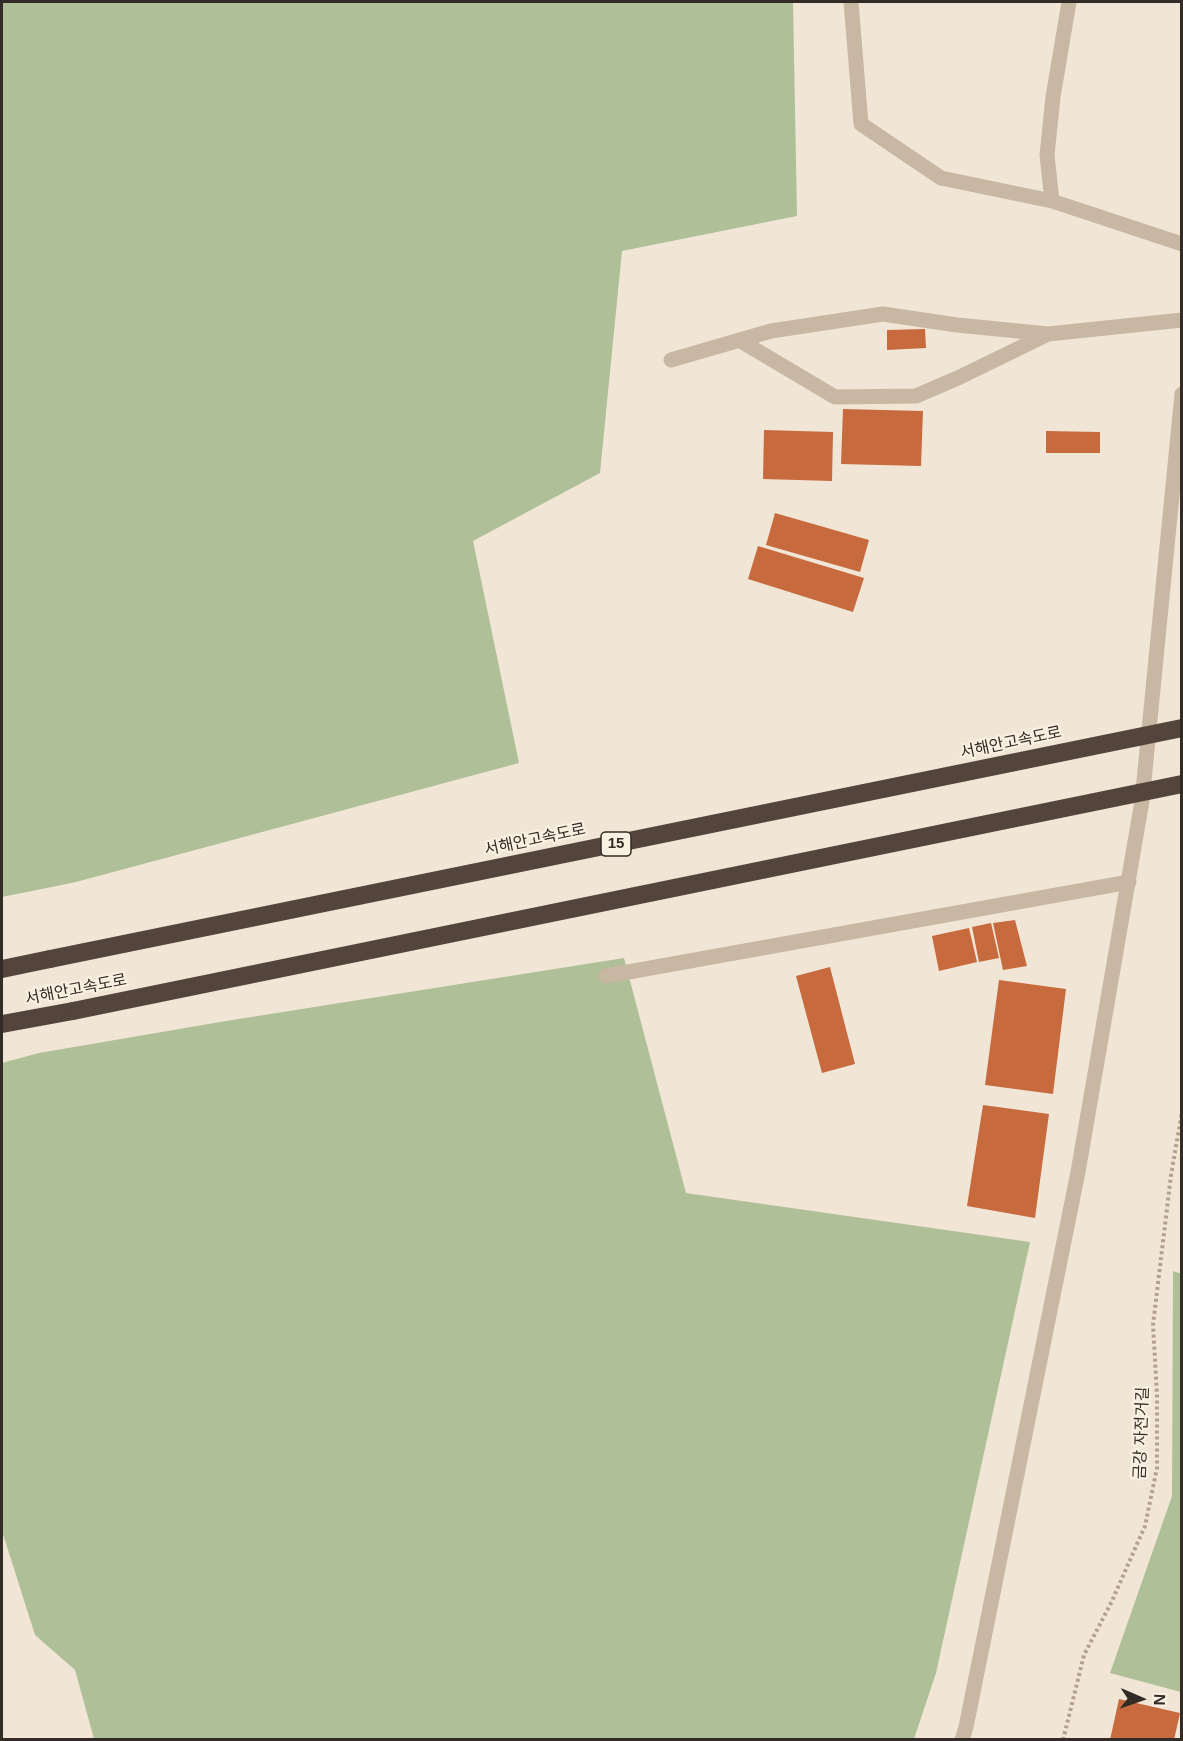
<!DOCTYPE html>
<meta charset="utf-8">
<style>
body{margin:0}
#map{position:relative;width:1183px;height:1741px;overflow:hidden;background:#f1e6d6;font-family:Helvetica,sans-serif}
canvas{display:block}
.frame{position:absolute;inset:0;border:3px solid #332b25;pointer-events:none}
.north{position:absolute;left:1111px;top:1669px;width:60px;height:60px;-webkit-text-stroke:4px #f9f0e2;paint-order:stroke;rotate:92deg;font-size:16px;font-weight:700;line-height:24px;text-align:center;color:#332b25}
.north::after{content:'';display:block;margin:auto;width:21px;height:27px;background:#332b25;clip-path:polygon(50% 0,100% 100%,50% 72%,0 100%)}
</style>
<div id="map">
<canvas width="1183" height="1741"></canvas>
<div class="frame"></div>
<div class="north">N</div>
</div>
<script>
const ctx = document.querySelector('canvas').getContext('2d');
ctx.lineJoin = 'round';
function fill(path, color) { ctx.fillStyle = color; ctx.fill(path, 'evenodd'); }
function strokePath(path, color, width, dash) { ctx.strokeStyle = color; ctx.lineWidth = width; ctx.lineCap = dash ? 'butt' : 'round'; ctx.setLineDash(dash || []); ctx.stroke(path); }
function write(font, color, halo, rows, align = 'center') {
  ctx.font = font + ' Helvetica,"Noto Sans KR",sans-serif'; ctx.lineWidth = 4.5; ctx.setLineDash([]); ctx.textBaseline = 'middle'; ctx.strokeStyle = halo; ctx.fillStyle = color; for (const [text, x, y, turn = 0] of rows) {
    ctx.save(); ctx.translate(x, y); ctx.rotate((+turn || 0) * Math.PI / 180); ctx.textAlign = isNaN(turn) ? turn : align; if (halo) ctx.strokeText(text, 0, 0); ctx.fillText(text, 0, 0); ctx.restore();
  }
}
fill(new Path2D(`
 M2 2H793L797 216 622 251 600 473 473 541 519 763 76 882 2 897Z
 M624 958 686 1193 1030 1242 936 1673 914 1739H94L75 1670 35 1635 2 1531V1063L39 1053 226 1021Z
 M1173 1271 1182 1274 1181 1692 1110 1673 1172 1496Z`), '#afbf97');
fill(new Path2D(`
 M925 329 926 348 887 350V330Z
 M843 409 923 411 921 466 841 464Z
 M764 430 833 432 832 481 763 479Z
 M1046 431 1100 432V453H1046Z
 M775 513 869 540 860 572 766 545Z
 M758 546 864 578 853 612 748 579Z
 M1015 920 1027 966 1003 970 993 923Z
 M991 923 999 958 979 962 972 927Z
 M969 928 977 962 939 971 932 936Z
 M830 967 855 1064 822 1073 796 976Z
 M999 980 1066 989 1053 1094 985 1085Z
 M983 1105 1049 1114 1035 1218 967 1206Z
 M1119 1699 1180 1713 1174 1740H1110Z`), '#c76a3e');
strokePath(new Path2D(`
 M1063 1740 1084 1655 1112 1601 1145 1526 1157 1468V1395L1153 1325 1171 1175 1182 1112`), '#b4a18d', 4, [3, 3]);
strokePath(new Path2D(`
 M851 2 861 124 941 178 1052 201 1182 244
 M1052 201 1047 155 1053 97 1069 2
 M739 340 835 397 916 396 960 377 1048 334
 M671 360 771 331 883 314 957 325 1048 334 1182 320
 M606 976 1129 882`), '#c8b7a3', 15);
strokePath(new Path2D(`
 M962 1740 966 1727 1078 1172 1142 801 1182 394`), '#c8b7a3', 15);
strokePath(new Path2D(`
 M2 969 50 959
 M2 1024 73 1011`), '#54453c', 18);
strokePath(new Path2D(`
 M50 959 1182 728
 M73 1011 1182 784`), '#54453c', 18);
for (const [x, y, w] of [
 [616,844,30]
]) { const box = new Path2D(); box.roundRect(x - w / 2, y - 12, w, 24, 4.5); ctx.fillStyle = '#f9f0e2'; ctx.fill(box); strokePath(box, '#332b25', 1.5); }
write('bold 15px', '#332b25', null, [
 ["15",616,844]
]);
write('16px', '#332b25', '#f9f0e2', [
 ["서해안고속도로",1011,743,-12],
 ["서해안고속도로",535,840,-12],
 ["서해안고속도로",76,990,-11],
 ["금강 자전거길",1142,1433,-88]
]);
</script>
